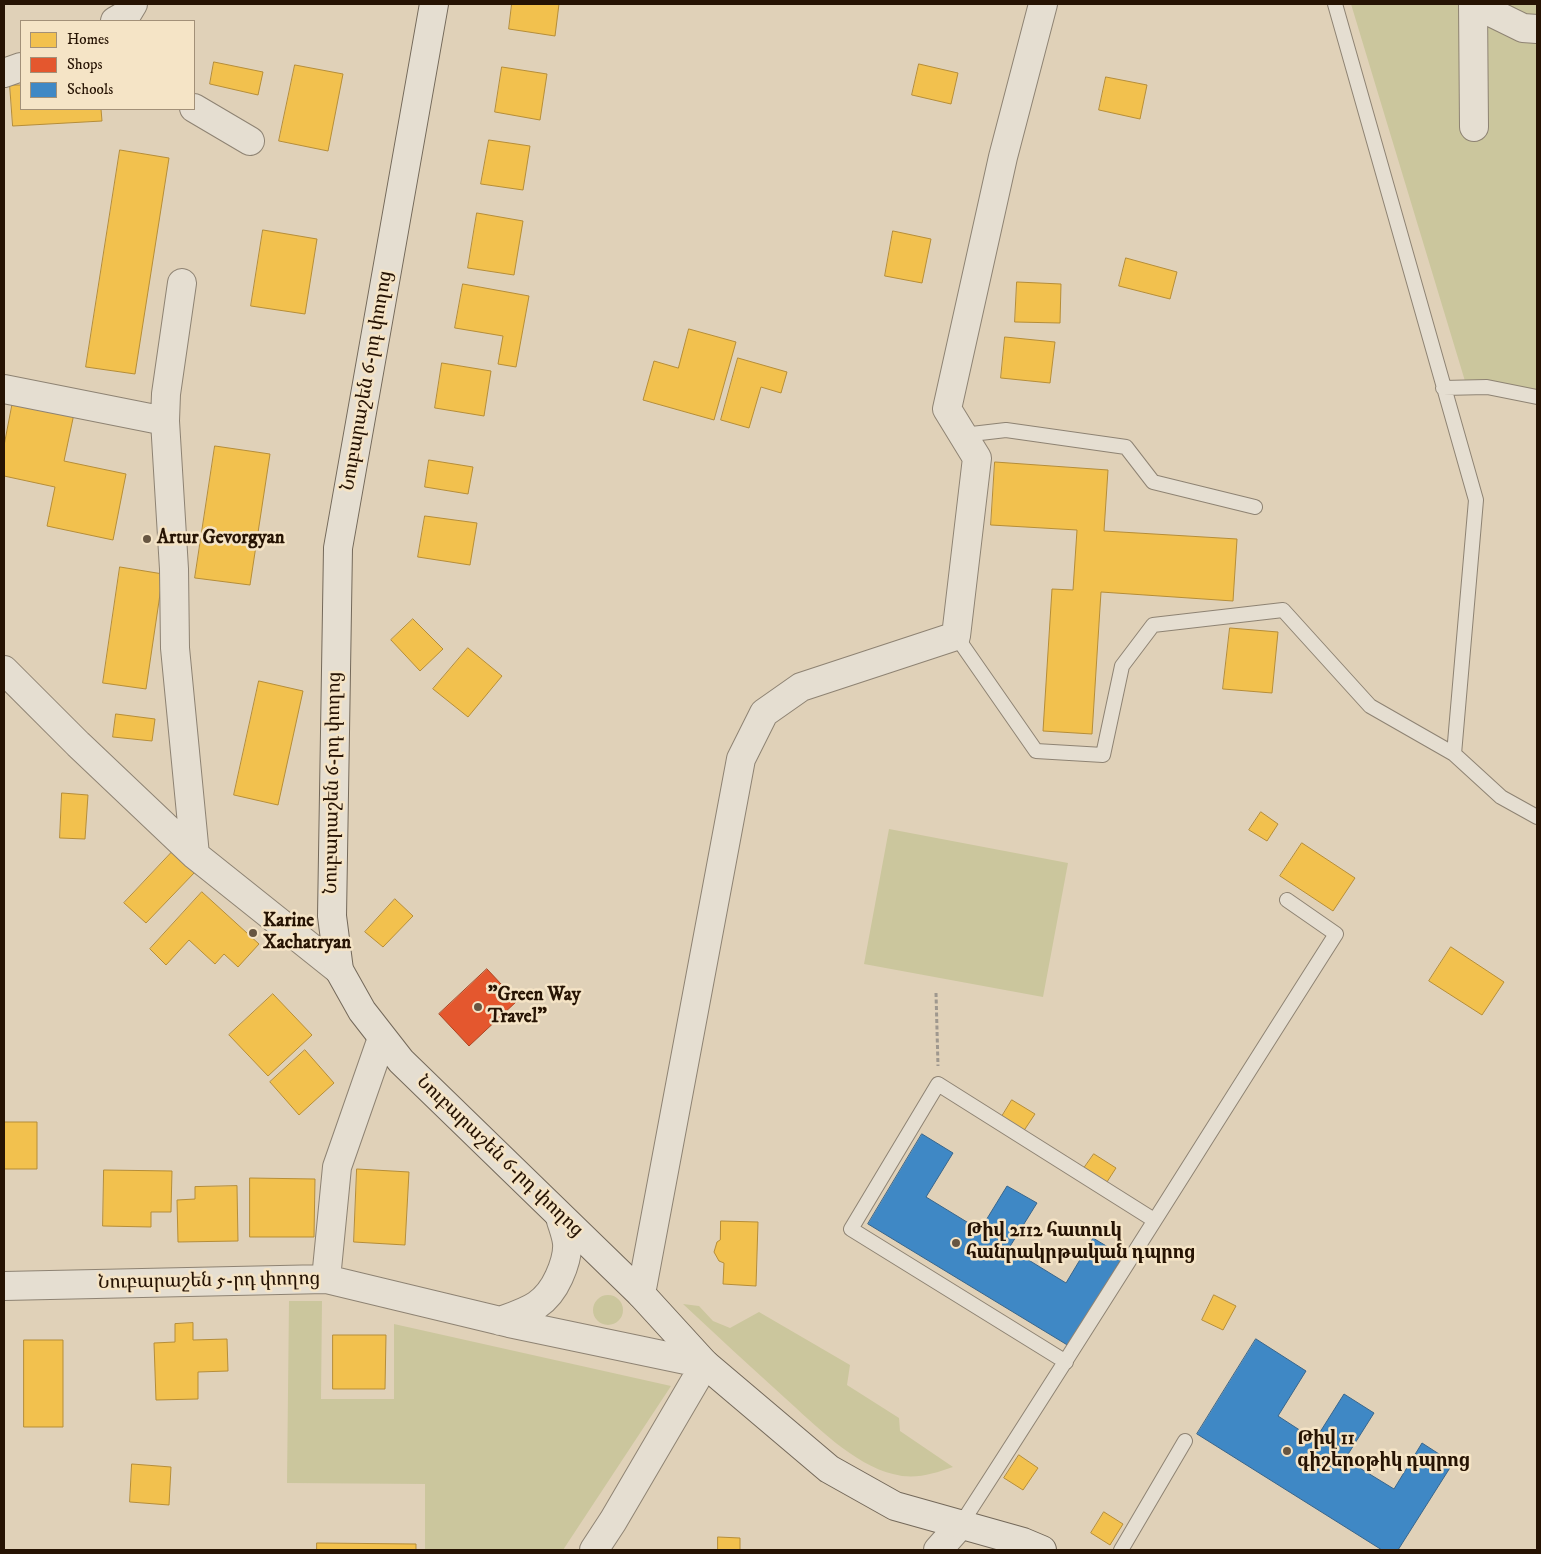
<!DOCTYPE html>
<meta charset="utf-8">
<style>
body{margin:0}
#map{position:relative;width:1541px;height:1554px;overflow:hidden;background:#e0d1b8;font-family:"IM FELL DW Pica",serif}
canvas{display:block}
.frame{position:absolute;inset:0;border:5px solid #261303;pointer-events:none}
.legend{position:absolute;left:20px;top:20px;width:175px;height:90px;box-sizing:border-box;background:#f5e4c6;border:1px solid #a29078;margin:0;padding:6px 9px;list-style:none;font-size:15px;color:#261303}
.legend li{display:flex;align-items:center;gap:10px;height:25px}
.legend b{width:25px;border:1px solid #a29078}
</style>
<div id="map">
<canvas width="1541" height="1554"></canvas>
<div class="frame"></div>
<ul class="legend">
<li><b style="height:14px;background:#f2c14e"></b>Homes</li>
<li><b style="height:14px;background:#e4572e"></b>Shops</li>
<li><b style="height:14px;background:#3f88c5"></b>Schools</li>
</ul>
</div>
<script>
const ctx = document.querySelector('canvas').getContext('2d');
ctx.lineJoin = 'round';
function fill(path, color) { ctx.fillStyle = color; ctx.fill(path, 'evenodd'); }
function strokePath(path, color, width, dash) { ctx.strokeStyle = color; ctx.lineWidth = width; ctx.lineCap = dash ? 'butt' : 'round'; ctx.setLineDash(dash || []); ctx.stroke(path); }
function write(font, color, halo, rows, align = 'center') {
  ctx.font = font + ' "IM FELL DW Pica","Noto Serif Armenian",serif'; ctx.lineWidth = 5; ctx.setLineDash([]); ctx.textBaseline = 'middle'; ctx.strokeStyle = halo; ctx.fillStyle = color; for (const [text, x, y, turn = 0] of rows) {
    ctx.save(); ctx.translate(x, y); ctx.rotate((+turn || 0) * Math.PI / 180); ctx.textAlign = isNaN(turn) ? turn : align; if (halo) ctx.strokeText(text, 0, 0); ctx.fillText(text, 0, 0); ctx.restore();
  }
}
fill(new Path2D(`
 M1351 4H1537V402L1468 391Z
 M889 829 1068 863 1043 997 864 964Z
 M593 1310a15 15 0 1 1 30 0a15 15 0 1 1-30 0Z
 M289 1301H322L321 1399H394V1324L671 1386 563 1550H425V1484L287 1483Z
 M683 1304 699 1306 713 1321 730 1328 759 1312 850 1365 847 1385 899 1418 900 1431 953 1467C933 1474 914 1480 893 1474 854 1465 814 1424 785 1398 751 1367 717 1336 683 1304Z`), '#cbc69d');
const homes = new Path2D(`
 M512 4H559L555 36 509 29Z
 M214 62 263 72 258 95 210 84Z
 M919 64 958 73 951 104 912 95Z
 M295 65 343 74 328 151 279 141Z
 M502 67 547 74 540 120 495 112Z
 M1106 77 1147 85 1140 119 1099 110Z
 M10 85H21V109H101L102 121 13 126Z
 M489 140 530 146 523 190 481 184Z
 M120 150 169 158 135 374 86 367Z
 M477 213 523 221 514 275 468 268Z
 M263 230 317 239 305 314 251 306Z
 M893 231 931 239 922 283 885 276Z
 M1126 258 1177 272 1170 299 1119 286Z
 M1017 282 1061 284 1060 323 1015 322Z
 M463 284 529 296 516 367 498 364 503 336 455 328Z
 M689 329 736 342 714 420 643 400 654 361 678 368Z
 M1005 337 1055 342 1050 383 1001 378Z
 M738 358 787 372 781 393 761 387 749 428 721 420Z
 M442 363 491 371 484 416 435 408Z
 M14 396 75 409 64 461 126 474 113 540 47 526 55 487 4 476V446Z
 M215 446 270 454 250 585 195 578Z
 M429 460 473 467 468 494 425 487Z
 M995 462 1108 470 1104 531 1237 539 1233 601 1101 592 1092 734 1043 731 1052 589 1073 590 1077 530 991 525Z
 M425 516 477 523 470 565 418 557Z
 M120 567 163 574 146 689 103 683Z
 M413 619 443 649 420 671 391 640Z
 M1230 628 1278 632 1272 693 1223 689Z
 M468 648 502 676 468 717 433 689Z
 M259 681 303 691 278 805 234 795Z
 M116 714 155 719 152 741 113 737Z
 M62 793 88 795 85 839 60 838Z
 M1261 812 1278 824 1267 841 1249 830Z
 M1302 843 1355 878 1333 911 1280 876Z
 M173 851 195 872 146 923 124 903Z
 M202 892 259 944 238 967 224 954 215 964 189 940 166 965 150 949Z
 M395 899 413 916 383 947 365 932Z
 M1451 947 1504 982 1482 1015 1429 981Z
 M273 994 312 1035 268 1076 229 1035Z
 M305 1050 334 1083 299 1115 270 1082Z
 M1012 1100 1035 1114 1023 1132 1001 1118Z
 M4 1122H37V1169H4Z
 M1094 1154 1116 1168 1105 1185 1082 1171Z
 M357 1169 409 1172 405 1245 354 1242Z
 M104 1170 172 1171 171 1212H151V1227L103 1226Z
 M250 1178 315 1179 314 1237H250Z
 M237 1186 238 1241 178 1242 177 1200 195 1199V1187Z
 M721 1221 758 1222 756 1286 723 1284 724 1263 719 1261 714 1252 717 1242 720 1240Z
 M1214 1295 1236 1306 1223 1330 1202 1320Z
 M193 1323V1340L227 1339 228 1371 198 1372V1399L156 1400 154 1343 175 1342V1324Z
 M333 1335H386L385 1389H333Z
 M24 1340H63V1427H24Z
 M1019 1455 1038 1468 1023 1490 1004 1478Z
 M132 1464 171 1467 169 1505 130 1502Z
 M1104 1512 1123 1524 1110 1545 1091 1533Z
 M718 1537 740 1538V1550H718Z
 M317 1543 416 1544V1550H317Z`);
fill(homes, '#f2c14e');
strokePath(homes, '#b58d38', 1);
const shops = new Path2D(`
 M487 969 517 1001 469 1046 439 1014Z`);
fill(shops, '#e4572e');
strokePath(shops, '#ab4321', 1);
const schools = new Path2D(`
 M922 1134 953 1153 926 1197 980 1230 1007 1186 1037 1203 1009 1248 1066 1283 1093 1238 1123 1256 1069 1346 868 1224Z
 M1256 1339 1306 1371 1278 1416 1315 1440 1344 1394 1374 1413 1345 1459 1394 1489 1422 1443 1453 1463 1398 1550H1382L1197 1434Z`);
fill(schools, '#3f88c5');
strokePath(schools, '#38658b', 1);
const lane = new Path2D(`
 M1335 4 1476 500 1454 754
 M1443 388 1487 387 1537 397
 M963 435 1006 430 1126 447 1153 482 1255 507
 M956 636 1036 751 1103 755 1122 666 1153 625 1283 610 1370 706 1454 754 1501 797 1537 817
 M1066 1362 851 1229 938 1084 1154 1220
 M961 1524C1088 1328 1211 1130 1336 934L1287 900
 M1121 1550 1185 1441`);
const street = new Path2D(`
 M1473 4 1474 127
 M1474 4 1523 28 1537 29
 M115 21 127 14 133 4
 M4 73 21 67
 M194 108 250 141
 M182 283 166 394 165 421 174 569 175 648 195 855
 M4 389 165 421
 M4 670 78 744 195 855 339 970
 M326 1279 337 1167 382 1038
 M4 1286 326 1279 509 1323 705 1364 613 1521 594 1550
 M641 1294 741 759 764 713 801 687 956 636 977 458 947 409 1003 157 1043 4
 M500 1321C528 1311 546 1306 559 1277 564 1266 568 1255 567 1243 566 1234 562 1225 560 1217
 M938 1550 961 1524`);
const secondary = new Path2D(`
 M434 4 338 548 332 916 339 970 362 1011 401 1061 641 1294 705 1364 829 1469 895 1506 1023 1542 1042 1550`);
strokePath(lane, '#8e8373', 16);
strokePath(street, '#8e8373', 30);
strokePath(secondary, '#74695a', 30);
strokePath(new Path2D(`
 M936 993 938 1066`), '#9f988e', 3, [4, 2.5]);
strokePath(lane, '#e5ded1', 14);
strokePath(street, '#e5ded1', 28);
strokePath(secondary, '#e5ded1', 28);
for (const [x, y, r, color] of [
 [147,539,5,"#675642"],
 [253,933,5,"#675642"],
 [478,1007,5,"#675642"],
 [956,1243,5,"#675642"],
 [1287,1451,5,"#675642"]
]) { const dot = new Path2D(); dot.arc(x, y, r, 0, 2 * Math.PI); ctx.fillStyle = color; ctx.fill(dot); strokePath(dot, '#f5e4c6', 2); }
write('19px', '#261303', '#f5e4c6', [
 ["Նուբարաշեն 6-րդ փողոց",368,381,-80],
 ["Նուբարաշեն 6-րդ փողոց",334,783,-89],
 ["Նուբարաշեն 6-րդ փողոց",499,1157,44],
 ["Նուբարաշեն 5-րդ փողոց",209,1282,-1]
]);
write('bold 19px', '#261303', '#f5e4c6', [
 ["Artur Gevorgyan",157,539],
 ["Karine",263,922],
 ["Xachatryan",263,944],
 ["\"Green Way",488,996],
 ["Travel\"",488,1018],
 ["Թիվ 2112 հատուկ",966,1232],
 ["հանրակրթական դպրոց",966,1254],
 ["Թիվ 11",1297,1440],
 ["գիշերօթիկ դպրոց",1297,1462]
], 'left');
</script>
